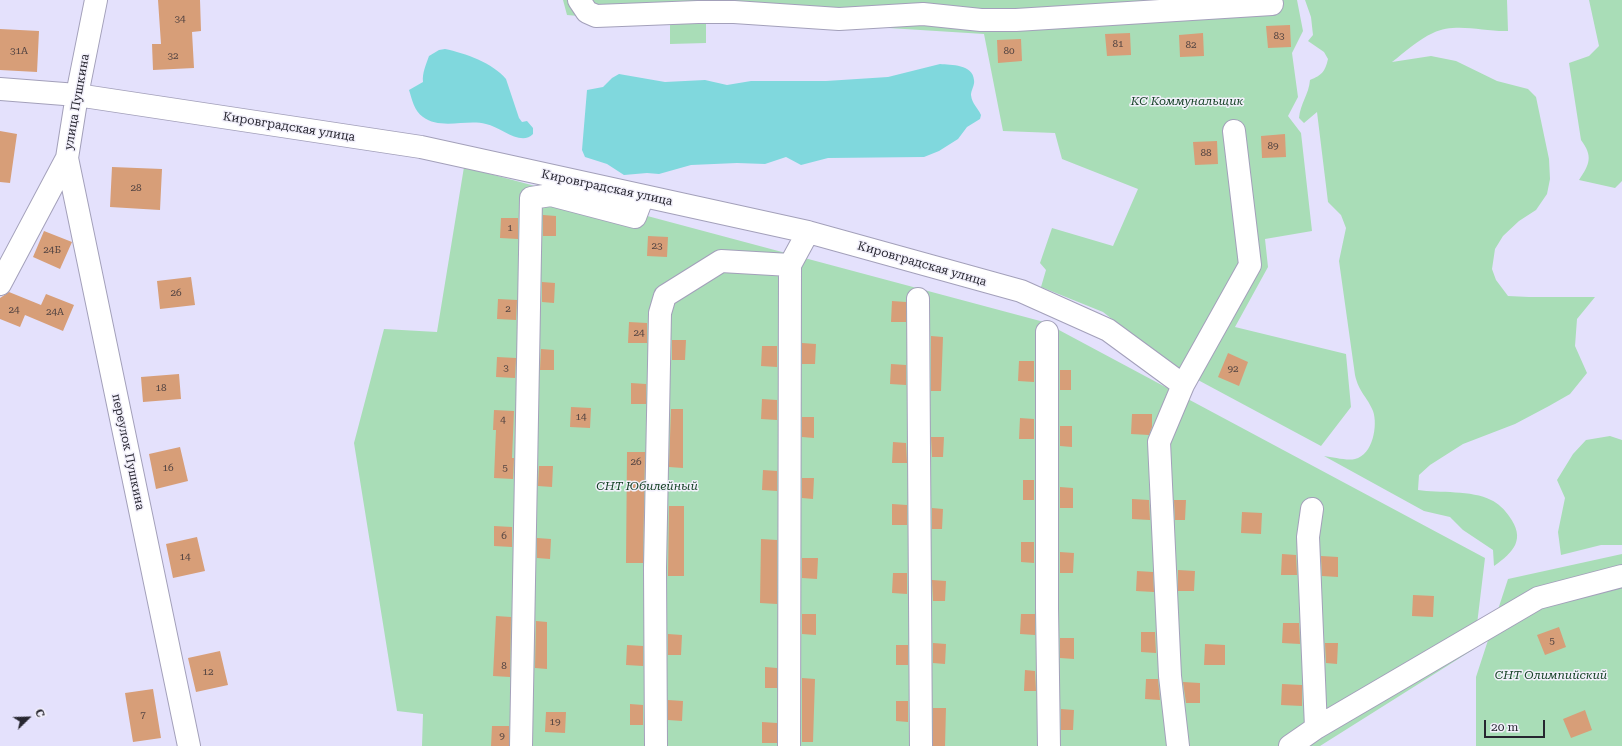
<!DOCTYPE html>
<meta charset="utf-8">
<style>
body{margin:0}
#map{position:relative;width:1622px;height:746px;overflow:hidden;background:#e4e1fc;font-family:"Roboto Serif",serif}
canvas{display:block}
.north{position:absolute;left:8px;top:698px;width:40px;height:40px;-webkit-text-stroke:3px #f2f0fb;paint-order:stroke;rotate:67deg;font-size:11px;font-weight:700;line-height:16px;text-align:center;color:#272630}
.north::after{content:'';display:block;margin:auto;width:14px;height:18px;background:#272630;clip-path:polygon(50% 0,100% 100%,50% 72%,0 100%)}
.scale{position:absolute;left:1484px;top:720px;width:61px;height:18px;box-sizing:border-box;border:2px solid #272630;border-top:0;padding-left:5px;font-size:12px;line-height:14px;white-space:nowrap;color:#272630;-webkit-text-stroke:3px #f2f0fb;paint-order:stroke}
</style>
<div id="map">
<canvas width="1622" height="746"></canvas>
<div class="north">С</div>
<div class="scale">20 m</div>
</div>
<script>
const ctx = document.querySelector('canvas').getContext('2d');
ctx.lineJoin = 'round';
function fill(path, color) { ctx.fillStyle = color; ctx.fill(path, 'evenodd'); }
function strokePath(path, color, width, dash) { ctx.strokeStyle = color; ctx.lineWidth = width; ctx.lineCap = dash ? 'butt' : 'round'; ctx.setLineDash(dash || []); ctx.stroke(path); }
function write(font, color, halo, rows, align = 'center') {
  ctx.font = font + ' "Roboto Serif",serif'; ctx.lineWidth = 3; ctx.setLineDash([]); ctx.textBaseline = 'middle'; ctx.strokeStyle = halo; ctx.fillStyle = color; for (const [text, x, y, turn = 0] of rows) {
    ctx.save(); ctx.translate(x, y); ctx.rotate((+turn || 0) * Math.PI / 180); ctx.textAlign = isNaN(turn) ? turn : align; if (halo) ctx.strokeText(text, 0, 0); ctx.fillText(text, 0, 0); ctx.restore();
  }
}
fill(new Path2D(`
 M563 0H1297L1303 31 1292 53 1298 97 1288 116 1301 133 1312 231 1265 239 1268 267 1235 327 1346 354 1351 407 1321 446 1170 365 1103 312 1041 287 1046 270 1040 263 1052 228 1113 246 1138 189 1062 159 1055 133 1003 131 984 34 841 25 706 20V43L670 44V24L567 15Z
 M1305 0H1507L1508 31C1484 32 1456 22 1433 33 1419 39 1405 52 1392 62L1431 56 1456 61 1497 81 1528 89 1536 97 1549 159 1550 179 1547 194 1536 210 1519 221 1503 236 1495 249 1492 269 1496 280 1508 296 1529 297H1595L1577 319 1575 346 1587 373 1570 394 1549 406 1515 424 1463 444 1430 465 1419 475 1418 490C1439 493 1472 490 1491 500 1498 503 1505 510 1509 516 1526 539 1514 552 1494 566L1493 550 1463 530 1450 517 1424 511 1324 456C1333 457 1347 461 1355 459 1373 455 1378 425 1373 411 1367 396 1359 393 1355 375L1339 261 1346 228 1341 215 1328 202 1317 112 1304 123 1299 118C1300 104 1309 94 1310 80 1322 75 1325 72 1328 59L1324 52 1308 41 1313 35 1311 17Z
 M1589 0H1622V181L1615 188 1579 180C1590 164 1593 156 1581 140L1569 63 1589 56 1599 46Z
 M464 167 1044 322 1485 558 1474 649 1320 746H422L423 714 397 711 354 443 384 329 437 332Z
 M1610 436 1622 440V545H1601L1561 555 1558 532 1565 498 1557 480 1573 454 1586 440Z
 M1622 554V746H1476V677L1508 579Z`), '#a9ddb7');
fill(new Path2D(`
 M445 49C465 53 493 63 506 79L519 118 522 122 527 121 533 128V134C521 147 501 127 486 124 467 119 440 130 423 117 414 111 412 99 409 90L423 82C422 73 426 65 429 56L439 50Z
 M940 64C951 65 973 64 974 80 975 85 971 90 971 95 972 104 978 108 981 115L980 119 967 127 958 139 939 151 924 157 828 158 801 165 786 157 765 164 737 163 691 165 659 174 647 173 624 175 607 164 585 157 582 150 587 90 603 87 612 78 619 74 665 82 705 80 727 85 751 81H826L888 77Z`), '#80d8dd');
fill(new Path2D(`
 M158 0H200L201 31 192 32 194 68 153 70 152 44H161Z
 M1290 25 1291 47 1268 48 1266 26Z
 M0 29 39 31 37 72 0 70Z
 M1130 33 1131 55 1107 56 1105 34Z
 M1203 33 1204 56 1180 57 1179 35Z
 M1021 39 1022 61 998 63 997 40Z
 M0 131 17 134 10 183 0 182Z
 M1285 134 1286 157 1262 158 1261 136Z
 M1217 141 1218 164 1195 165 1193 142Z
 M112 167 162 169 160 210 110 207Z
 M543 215 556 216V236H543Z
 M501 218H518V239L500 238Z
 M44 231 72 242 60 269 33 257Z
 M648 236 668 237 667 257 647 256Z
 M191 277 195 305 160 309 157 281Z
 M542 282 555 283 554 303 542 302Z
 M9 292 41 305 46 294 74 305 63 331 25 315 20 327 0 319V298Z
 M498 299 517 300 516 320 497 319Z
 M892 301 906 302V322H891Z
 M629 322 647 323V343H628Z
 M931 336 943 337 941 391H931Z
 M672 340H686L685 360H672Z
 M802 343 816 344 815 364H802Z
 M762 346H777V367L761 366Z
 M541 349 554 350V370H540Z
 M1228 353 1248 362 1239 386 1218 377Z
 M497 357 516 358 515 378 496 377Z
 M1019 361H1034V382L1018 381Z
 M891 364 906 365V385L890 384Z
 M1060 370H1071V390H1060Z
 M179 374 181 399 143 402 141 377Z
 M631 383 646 384V404H631Z
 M762 399 777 400V420L761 419Z
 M571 407 591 408 590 428 570 427Z
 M671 409H683V468L669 467Z
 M494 410 514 411 512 458H514L513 479 494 478 496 430H493Z
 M1132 414H1152V427L1149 435 1131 434Z
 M802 417H814V438L802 437Z
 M1020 418 1034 419V439H1019Z
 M1060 426H1072V447L1060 446Z
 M931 437H944L943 457H932Z
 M893 442 906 443 907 463H892Z
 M180 447 188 481 156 489 149 454Z
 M627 452H645L643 563H626Z
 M539 466H553L552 487 538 486Z
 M763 470 777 471V491L762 490Z
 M802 478H814L813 499 802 498Z
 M1023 480H1034V500H1023Z
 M1060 487 1073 488V508H1060Z
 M1132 499 1149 500 1150 520 1132 519Z
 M1174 500H1186L1185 520H1175Z
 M892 504 907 505V525H892Z
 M669 506H684V576H668Z
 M932 508 943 509 942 529H932Z
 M1242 512 1262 513 1261 534 1241 533Z
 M494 526 512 527V547L494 546Z
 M197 537 205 571 173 578 166 544Z
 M537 538 551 539 550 559 537 558Z
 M761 539 777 540V604L760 603Z
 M1021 542H1034V563L1021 562Z
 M1060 552 1074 553 1073 573H1060Z
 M1282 554 1296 555 1297 575H1281Z
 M1321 556 1338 557V577L1322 576Z
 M802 558H818L817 579 802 578Z
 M1178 570 1195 571 1194 591H1178Z
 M1137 571 1153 572 1154 592 1136 591Z
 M893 573H907V594L892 593Z
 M932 580 946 581 945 601H933Z
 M1413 595 1434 596 1433 617 1412 616Z
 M802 614H816V635L802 634Z
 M1021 614H1035V635L1020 634Z
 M496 616 511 617 510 677 493 676Z
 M536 621 547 622V669L535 668Z
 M1283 623H1299L1300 644 1282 643Z
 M1559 627 1566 647 1545 655 1537 635Z
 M1141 632H1155L1156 653 1141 652Z
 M668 634 682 635 681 655H668Z
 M1060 638H1074V659L1060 658Z
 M933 643 946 644 945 664 933 663Z
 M1325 643H1338L1337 664 1326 663Z
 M1205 644 1225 645V665H1204Z
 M627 645 643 646V666L626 665Z
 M896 645H908V665H896Z
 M220 651 228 685 196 692 188 658Z
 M765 667 777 668V688H765Z
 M1025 670 1035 671 1036 691H1024Z
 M802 678 815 679 813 742H802Z
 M1146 679H1158L1160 700 1145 699Z
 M1183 682 1200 683V703H1186Z
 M1282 684 1302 685V706L1281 705Z
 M153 689 161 738 133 742 125 693Z
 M668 700 683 701 682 721 668 720Z
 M896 701H908V722L896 721Z
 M630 704 643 705V725H630Z
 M933 708H946L945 746H933Z
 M1061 709 1074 710 1073 730H1061Z
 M1585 710 1592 730 1571 738 1563 719Z
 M546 712H566L565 733 545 732Z
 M762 722 777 723V743H762Z
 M492 726H509V746H491Z`), '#d79e78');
const minor = new Path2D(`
 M579 0 587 12 596 16 698 12H734L839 19 923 14 981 20H1016L1272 4
 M0 89 77 95 421 147 808 232 1021 291 1108 330 1183 385
 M67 158 189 746
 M0 284 67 158 77 95 96 0
 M918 299 921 746
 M1047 332V608L1049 746
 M1316 728 1538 598 1622 576
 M521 746 531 198 551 195 635 217 643 196
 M656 746 655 568 660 313 665 296 721 261 790 265 808 232
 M789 746 790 265
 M1178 746 1170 676 1159 442 1183 385 1250 265 1234 131
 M1290 746 1316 728 1308 537 1312 509`);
strokePath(minor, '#a3a0ba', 24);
strokePath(minor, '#fff', 22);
write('10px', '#534442', null, [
 ["34",180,19],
 ["83",1279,36],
 ["81",1118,44],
 ["82",1191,45],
 ["31А",19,51],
 ["80",1009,51],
 ["32",173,56],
 ["89",1273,146],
 ["88",1206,153],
 ["28",136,188],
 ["1",510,228],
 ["23",657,246],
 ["24Б",52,250],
 ["26",176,293],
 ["2",508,309],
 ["24",14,310],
 ["24А",55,312],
 ["24",639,333],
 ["3",506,368],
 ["92",1233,369],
 ["18",161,388],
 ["14",581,417],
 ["4",503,420],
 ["26",636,462],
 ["16",168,468],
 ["5",505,468],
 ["6",504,536],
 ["14",185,557],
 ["5",1552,641],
 ["8",504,666],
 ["12",208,672],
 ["7",143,715],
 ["19",555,722],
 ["9",502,736]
]);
write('italic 12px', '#164226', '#f2f0fb', [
 ["КС Коммунальщик",1187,101],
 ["СНТ Юбилейный",647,486],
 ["СНТ Олимпийский",1551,675]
]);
write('12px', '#272630', '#f2f0fb', [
 ["улица Пушкина",77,102,-80],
 ["Кировградская улица",289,127,9],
 ["Кировградская улица",607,188,12],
 ["Кировградская улица",922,264,16],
 ["переулок Пушкина",128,452,78]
]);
</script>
